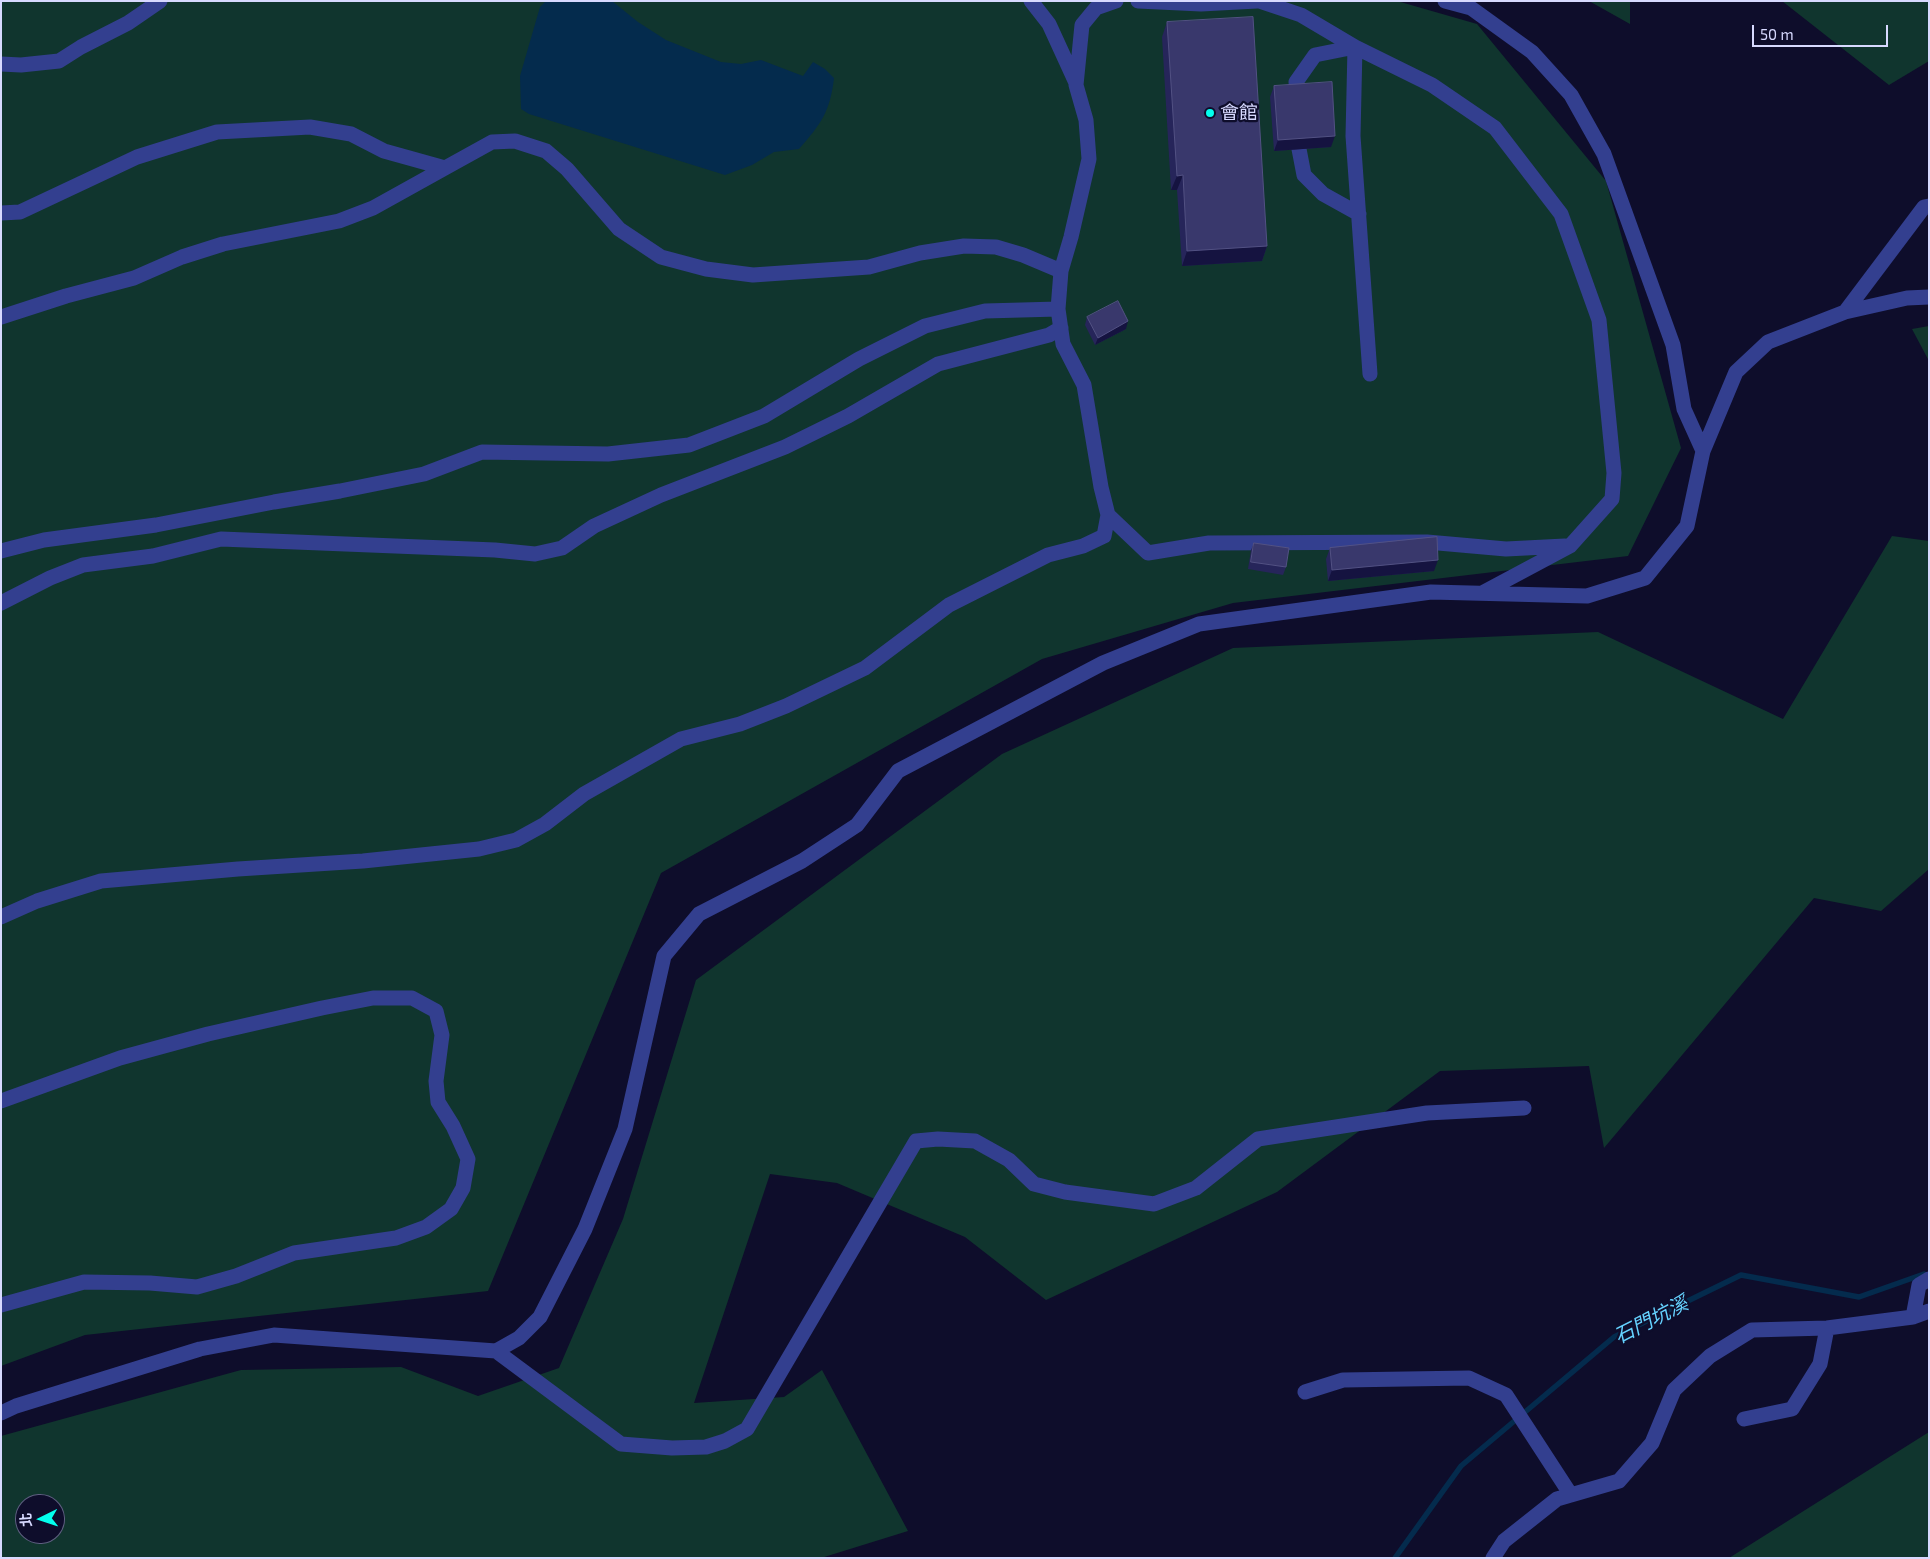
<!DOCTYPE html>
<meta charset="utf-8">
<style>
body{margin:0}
#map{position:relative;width:1930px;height:1559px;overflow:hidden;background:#0e0d2b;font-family:"Exo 2","Noto Sans TC",sans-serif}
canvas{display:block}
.frame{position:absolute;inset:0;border:2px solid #d7d9ff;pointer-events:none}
.north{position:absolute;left:15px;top:1494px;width:50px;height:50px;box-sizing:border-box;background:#0e0d2b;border:1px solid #5e5f80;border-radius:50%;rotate:266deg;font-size:14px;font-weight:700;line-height:20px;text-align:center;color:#d7d9ff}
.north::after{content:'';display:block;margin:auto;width:18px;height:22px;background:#03ffee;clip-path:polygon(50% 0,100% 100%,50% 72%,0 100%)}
.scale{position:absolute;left:1752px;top:25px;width:136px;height:22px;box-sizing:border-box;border:2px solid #d7d9ff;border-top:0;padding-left:6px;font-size:15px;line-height:18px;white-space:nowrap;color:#d7d9ff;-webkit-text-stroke:4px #0e0d2b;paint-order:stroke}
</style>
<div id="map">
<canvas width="1930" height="1559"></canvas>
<div class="frame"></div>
<div class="north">北</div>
<div class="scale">50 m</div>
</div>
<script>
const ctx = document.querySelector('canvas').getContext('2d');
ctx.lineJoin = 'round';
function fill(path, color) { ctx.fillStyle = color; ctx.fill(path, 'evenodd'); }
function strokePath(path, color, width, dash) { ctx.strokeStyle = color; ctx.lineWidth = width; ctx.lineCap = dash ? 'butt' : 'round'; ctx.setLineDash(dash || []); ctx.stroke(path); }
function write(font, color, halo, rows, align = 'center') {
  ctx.font = font + ' "Exo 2","Noto Sans TC",sans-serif'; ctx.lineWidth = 4.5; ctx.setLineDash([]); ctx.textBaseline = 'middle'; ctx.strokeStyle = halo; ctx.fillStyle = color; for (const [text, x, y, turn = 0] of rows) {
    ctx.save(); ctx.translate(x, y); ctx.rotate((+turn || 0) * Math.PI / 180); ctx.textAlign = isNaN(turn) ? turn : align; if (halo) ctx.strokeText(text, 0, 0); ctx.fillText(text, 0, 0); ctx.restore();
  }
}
fill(new Path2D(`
 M1 1H1397L1477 24 1606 181 1681 448 1628 556 1233 603 1042 659 661 873 488 1291 85 1335 1 1366Z
 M1589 1H1630V24Z
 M1782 1H1929V61L1889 85Z
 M1929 326V361L1912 329Z
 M1892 536 1929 541V869L1881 911 1814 898 1604 1148 1589 1066 1440 1071 1277 1192 1046 1300 965 1237 837 1183 770 1174 694 1403 784 1397 822 1370 908 1531 821 1558H1V1436L241 1370 401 1367 478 1396 559 1368 623 1219 696 980 1002 754 1233 648 1598 632 1783 719ZM25 1504H55V1534H25Z
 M1929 1432V1558H1729Z`), '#10352e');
fill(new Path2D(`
 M546 1H612L638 22 666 40 721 62 741 64 761 60 803 76 813 62 825 69 834 78C830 112 821 124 799 149L774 152 752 165 725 175 529 114 521 109 520 76 540 7Z`), '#042b4d');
strokePath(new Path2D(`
 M1395 1558 1461 1466 1614 1337 1741 1275 1859 1297 1924 1274`), '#042b4d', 5.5);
strokePath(new Path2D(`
 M1031 1 1049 24 1076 83
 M1138 1 1201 4 1257 1
 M1259 1 1301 15 1355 47 1432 85 1495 128 1561 214 1599 320 1614 473 1612 499 1570 546 1482 593
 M1445 1 1471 8 1532 52 1571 95 1604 154 1673 345 1684 409 1703 451
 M1 64 21 65 59 61 81 47 128 23 160 1
 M1297 95 1296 82 1315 55 1355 47 1353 136 1370 374
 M1299 149 1304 175 1323 194 1359 214
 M1 213 20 212 137 157 217 132 310 127 351 134 384 151 445 168 492 142 515 141 546 151 567 169 619 229 661 257 706 269 753 275 869 267 920 253 964 246 996 247 1023 255 1061 271
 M1845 312 1924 207 1929 206
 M1 317 66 296 134 278 182 257 223 244 339 221 373 208 445 168
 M1108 515 1148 553 1209 543 1427 542 1506 549 1565 546
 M1 551 44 540 156 525 274 502 340 491 424 474 482 452 608 454 689 445 764 416 859 359 925 326 985 311 1058 309
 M1 603 50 578 83 565 153 556 221 539 495 550 535 554 562 548 594 526 661 495 785 447 848 416 938 364 1049 335 1061 328
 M1 917 37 901 101 881 238 869 363 861 479 849 516 840 545 824 584 794 681 739 740 724 786 706 865 668 949 605 1048 555 1083 546 1104 536 1108 515 1101 487 1084 385 1063 344 1058 309 1061 271 1071 237 1089 159 1086 120 1076 85 1082 25 1096 8 1116 1
 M1 1101 120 1058 208 1034 322 1008 373 998H412L436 1011 442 1035 436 1081 438 1102 453 1126 468 1159 463 1188 451 1209 426 1227 396 1238 294 1253 236 1276 197 1287 150 1283 84 1282 1 1305
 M1913 1317 1919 1285 1929 1279
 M496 1351 621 1444 672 1448 706 1447 725 1441 747 1429 916 1141 938 1139 975 1141 1009 1160 1034 1184 1065 1192 1154 1204 1196 1188 1258 1139 1427 1113 1524 1108
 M1305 1392 1343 1380 1469 1378 1506 1395 1571 1495
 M1 1413 16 1406 200 1349 274 1335 496 1351 519 1338 540 1317 585 1229 625 1129 664 956 699 914 802 861 857 825 898 771 1103 663 1199 624 1431 592 1587 596 1645 578 1687 526 1703 451 1736 372 1768 342 1845 312 1907 298 1929 297
 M1744 1419 1792 1409 1820 1364 1827 1328
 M1493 1558 1504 1541 1557 1499 1619 1481 1652 1443 1674 1390 1710 1356 1752 1330 1827 1328 1913 1317 1929 1311`), '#333f8f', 15);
fill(new Path2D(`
 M1167 22 1267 246 1262 261 1182 266 1177 190H1171L1162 37Z
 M1274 86 1331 147 1274 151 1270 97Z
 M1087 317 1126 329 1095 345 1085 325Z
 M1254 543 1286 567 1283 575 1248 569 1251 550Z
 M1330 548 1434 571 1328 581 1326 559Z`), '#26255a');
fill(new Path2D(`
 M1335 136 1331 147 1274 151 1278 140Z
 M1183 175 1177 190H1171L1177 176Z
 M1267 246 1262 261 1182 266 1187 251Z
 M1128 321 1126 329 1095 345 1098 338Z
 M1438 560 1434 571 1328 581 1332 570Z`), '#151340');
const building = new Path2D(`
 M1253 17 1267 246 1187 251 1183 175 1177 176 1167 22Z
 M1332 82 1335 136 1278 140 1274 86Z
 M1118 301 1128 321 1098 338 1087 317Z
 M1437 537 1438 560 1332 570 1330 548Z
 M1254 543 1289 548 1286 567 1251 562Z`);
fill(building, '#39386c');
strokePath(building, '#525183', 1);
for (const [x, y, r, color] of [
 [1210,113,5,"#03ffee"]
]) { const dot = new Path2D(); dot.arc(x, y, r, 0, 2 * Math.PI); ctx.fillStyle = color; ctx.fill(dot); strokePath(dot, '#0e0d2b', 2); }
write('19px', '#d7d9ff', '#0e0d2b', [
 ["會館",1220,113]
], 'left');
write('italic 20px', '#65d2ff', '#0e0d2b', [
 ["石門坑溪",1651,1320,-27]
]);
</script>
